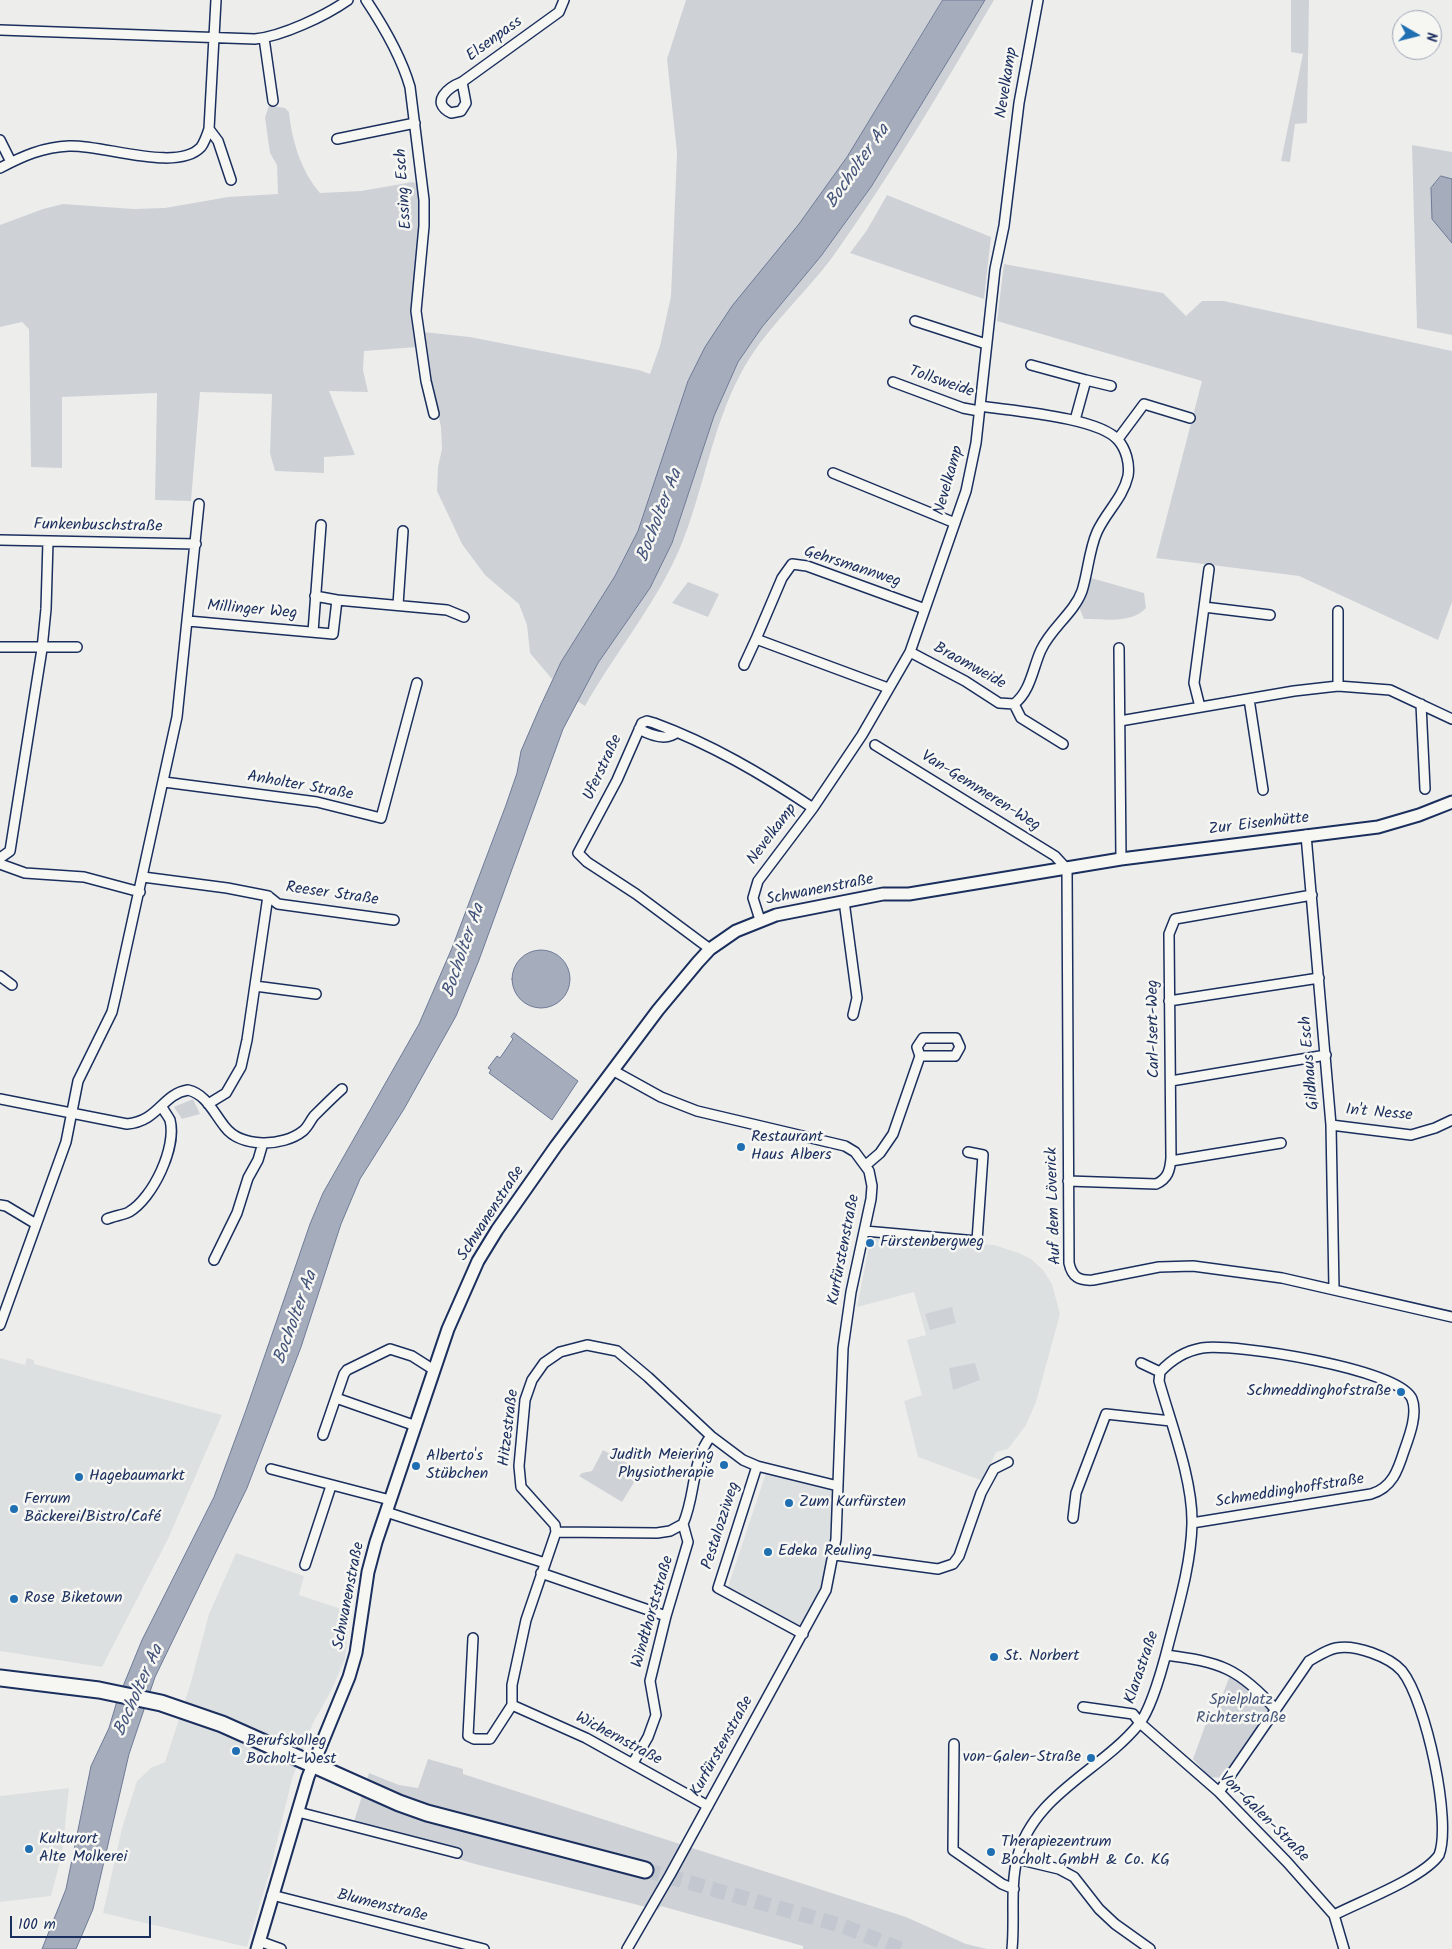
<!DOCTYPE html>
<meta charset="utf-8">
<style>
body{margin:0}
#map{position:relative;width:1452px;height:1949px;overflow:hidden;background:#edeeec;font-family:Kalam,sans-serif}
canvas{display:block}
.north{position:absolute;left:1392px;top:10px;width:50px;height:50px;box-sizing:border-box;background:#f6f6f2;border:1px solid #9ea6b7;border-radius:50%;rotate:98deg;font-size:14px;font-weight:700;line-height:20px;text-align:center;color:#1b2f5e}
.north::after{content:'';display:block;margin:auto;width:18px;height:22px;background:#1f6fb2;clip-path:polygon(50% 0,100% 100%,50% 72%,0 100%)}
.scale{position:absolute;left:10px;top:1916px;width:141px;height:22px;box-sizing:border-box;border:2px solid #1b2f5e;border-top:0;padding-left:6px;font-size:15px;line-height:18px;white-space:nowrap;color:#1b2f5e;-webkit-text-stroke:4px #f6f6f2;paint-order:stroke}
</style>
<div id="map">
<canvas width="1452" height="1949"></canvas>
<div class="north">N</div>
<div class="scale">100 m</div>
</div>
<script>
const ctx = document.querySelector('canvas').getContext('2d');
ctx.lineJoin = 'round';
function fill(path, color) { ctx.fillStyle = color; ctx.fill(path, 'evenodd'); }
function strokePath(path, color, width, dash) { ctx.strokeStyle = color; ctx.lineWidth = width; ctx.lineCap = dash ? 'butt' : 'round'; ctx.setLineDash(dash || []); ctx.stroke(path); }
function write(font, color, halo, rows, align = 'center') {
  ctx.font = font + ' Kalam,sans-serif'; ctx.lineWidth = 5; ctx.setLineDash([]); ctx.textBaseline = 'middle'; ctx.strokeStyle = halo; ctx.fillStyle = color; for (const [text, x, y, turn = 0] of rows) {
    ctx.save(); ctx.translate(x, y); ctx.rotate((+turn || 0) * Math.PI / 180); ctx.textAlign = isNaN(turn) ? turn : align; if (halo) ctx.strokeText(text, 0, 0); ctx.fillText(text, 0, 0); ctx.restore();
  }
}
fill(new Path2D(`
 M871 1236 994 1245 1019 1253 1031 1259 1043 1270 1052 1284 1060 1314 1036 1402 1026 1425 1008 1449 996 1452 983 1481 918 1457 904 1401 922 1395 907 1340 926 1335 914 1292 857 1307Z
 M0 1358 25 1365 27 1358 34 1360V1364L222 1415 168 1539 102 1667 0 1651Z
 M766 1473 833 1490 831 1543 824 1579 817 1600 802 1626H795L727 1590Z
 M236 1553 304 1576 299 1595 350 1612 345 1659 331 1691 313 1723 292 1779 270 1871 247 1947 103 1913 122 1828 137 1781 151 1768 165 1762 191 1682 209 1614Z
 M69 1788 62 1854 51 1896 0 1902V1796Z`), '#dde0e1');
fill(new Path2D(`
 M686 0H943L847 157 688 381 638 531 615 576 552 679 530 653 527 625 519 604 485 575 462 544 437 491 438 467 442 449 441 427 430 379 423 332 470 337 639 370 650 374 660 346 671 296 677 153 667 59Z
 M985 0H994C943 87 892 173 834 255 804 296 764 329 740 375 712 428 704 488 682 543 658 602 616 651 585 706L577 701 598 663 650 588 672 543 714 416 738 362 762 327 821 256 871 187Z
 M1291 0H1309L1307 123 1295 124 1290 162 1281 161 1303 54 1291 52Z
 M269 105 285 108 289 112C292 141 301 171 320 193L361 191 413 182 419 185C420 195 423 206 422 216 421 263 407 299 417 347L364 351 363 370 368 392 329 391 355 455 324 457V473L275 471 270 453 272 394 200 392 191 501 155 500 157 393 62 397V468L31 467 29 329 22 322 0 327V225L43 209 63 204 133 209 165 208 228 197 278 194 277 165 270 153 265 118Z
 M1412 145 1452 152V335L1417 328Z
 M887 195 991 237 984 299 850 253 867 230Z
 M1004 264 1163 293 1186 316 1202 301H1224L1452 351V602L1438 640 1299 576 1156 558 1202 381 997 321Z
 M1091 578 1144 593 1146 608C1132 624 1104 619 1084 619L1079 607Z
 M688 582 719 594 708 617 672 603Z
 M193 1099 200 1114 182 1119 174 1107Z
 M952 1307 956 1323 930 1330 925 1314Z
 M975 1363 980 1380 953 1390 949 1368Z
 M603 1450 641 1471 622 1502 579 1476 582 1473 592 1471Z
 M1230 1675 1254 1690 1270 1708 1223 1778 1209 1777 1193 1759 1205 1726 1215 1715Z
 M428 1759 463 1769V1774L906 1917 966 1944 987 1949H803V1946L661 1906 658 1910 475 1864 352 1828 369 1773 399 1785 418 1788Z`), '#ced2d7');
const water = new Path2D(`
 M943 0H985L871 187 821 256 762 327 738 362 714 416 672 543 650 588 598 663 563 729 479 960 456 1016 404 1109 360 1179 341 1224 301 1347 247 1488 155 1677 129 1754 93 1909 76 1949H42L66 1889 91 1766 109 1728 117 1701 142 1640 214 1497 246 1410 310 1224 323 1193 419 1024 452 948 506 805 517 773 521 751 540 707 561 662 615 576 638 531 688 381 705 347 732 306 799 224 847 157Z
 M1441 176 1452 179V243L1432 219 1431 188Z
 M512 979a29 29 0 1 1 58 0a29 29 0 1 1-58 0Z
 M514 1033 578 1081 552 1120 489 1073 491 1070 488 1068 497 1056 500 1058 513 1039 511 1037Z`);
fill(water, '#a5acbc');
strokePath(water, '#6e7a96', 1);
strokePath(new Path2D(`
 M645 1870 843 1926 900 1949`), '#c3c8d0', 15, [15, 8]);
const minor = new Path2D(`
 M366 0C384 27 401 56 410 87L424 200V226L416 311 426 381 434 414
 M0 30 255 39C283 36 325 16 348 0
 M264 38 273 101
 M462 82 466 103 461 111 451 113C429 102 449 87 462 82L559 12 564 0
 M209 129 218 141 231 180
 M337 139 415 123
 M0 140 11 162
 M0 168C23 156 43 147 69 146 102 144 177 173 201 147 204 143 207 135 209 129L216 0
 M915 321 986 344
 M1031 365 1086 380
 M893 382 963 408 979 411
 M1075 420 1086 380 1111 386
 M1118 439 1144 404 1190 418
 M833 473 955 523
 M0 540 196 544
 M315 596 337 600
 M398 605 403 531
 M1204 607 1270 615
 M1338 611V686
 M188 621 333 634 337 600 447 610 464 617
 M313 632 321 525
 M0 647H77
 M1119 648 1121 859
 M910 652 965 681 999 703 1014 704C1031 691 1033 667 1041 650 1051 628 1074 613 1082 591 1088 572 1089 550 1097 532 1106 512 1123 498 1128 476 1130 464 1126 449 1118 440 1098 417 1012 411 980 406
 M744 665 756 639
 M888 688 756 639 782 578 792 564 807 566 925 609
 M1249 699 1263 790
 M1014 704 1021 718 1063 744
 M1421 704 1425 789
 M1200 707 1194 683 1209 569
 M1120 721 1294 691 1338 686 1390 690 1452 719
 M639 729C650 735 666 742 677 732
 M875 745 1055 856 1067 869 1069 1263C1072 1277 1079 1281 1093 1280L1159 1267 1193 1266 1282 1278 1452 1317
 M164 782 317 802 381 818 417 683
 M1306 835 1331 1125 1334 1289
 M0 858 10 851 42 649 46 609 48 541
 M0 864 25 873 84 877 140 892
 M143 877 227 888 268 896 247 1040 241 1067 226 1093 208 1104
 M268 896 278 904 394 920
 M844 901 857 998 853 1015
 M760 920 753 898 758 881 813 808 862 735 910 652 966 491 976 443 995 269 1004 226 1019 103 1038 0
 M710 949 636 894 587 862 578 853 617 780 642 723 647 721 654 723C711 744 762 774 813 808
 M0 976 12 985
 M255 986 316 994
 M1169 1001 1319 978
 M614 1071 661 1097 697 1111 845 1146 855 1152 869 1171 872 1186 871 1199 851 1292 843 1348 836 1539 826 1590 670 1875 627 1949
 M1171 1081 1326 1055
 M0 1099 127 1124C159 1121 162 1094 188 1090 206 1094 213 1112 225 1127 241 1148 283 1147 303 1131 308 1127 310 1121 314 1116 323 1107 332 1098 342 1089
 M1331 1125 1411 1135 1435 1128 1452 1120
 M1171 1161 1281 1143
 M866 1165 880 1153 893 1134 920 1056H955L960 1047 956 1038H923L917 1047 920 1056
 M1068 1181 1156 1184C1168 1179 1170 1170 1171 1158L1169 934 1175 919 1312 895
 M0 1205 6 1206 36 1224
 M107 1219C114 1216 123 1215 129 1212 153 1198 177 1147 170 1120 168 1116 164 1111 162 1107
 M865 1231 977 1241 983 1155 968 1152
 M214 1260 237 1213 248 1178 258 1160 263 1143
 M0 1325 66 1142 78 1081 112 1012 116 995 177 717 199 504
 M1141 1363 1160 1372
 M1160 1372C1171 1360 1185 1351 1202 1348 1235 1343 1400 1369 1412 1399 1418 1414 1409 1437 1404 1451 1398 1470 1392 1488 1371 1494L1192 1523
 M336 1398 416 1426
 M323 1435 344 1374 347 1370 390 1349 412 1356 434 1370
 M757 1466 718 1588 803 1634
 M271 1469 390 1500
 M386 1512 545 1563
 M1073 1518 1076 1493 1106 1414 1171 1421
 M556 1532 657 1533 670 1531 683 1524
 M835 1555 938 1569 953 1564 959 1556 981 1493 994 1469 1008 1462
 M305 1565 331 1486
 M541 1573 666 1616
 M473 1638 468 1736 474 1739H490L512 1705
 M1166 1655C1220 1662 1239 1668 1276 1710
 M512 1705V1685L526 1620 556 1532 555 1525 521 1487 519 1466 525 1400 532 1380 544 1363 560 1352 587 1345 617 1351 648 1377 711 1436 743 1460 757 1466 838 1486
 M512 1705 586 1738 708 1806
 M1083 1707 1133 1714 1140 1723 1219 1792 1287 1862 1334 1915 1344 1949
 M954 1744 953 1850 1002 1884 1014 1889
 M633 1763 648 1737 656 1715 650 1681 666 1616 688 1542 683 1524C696 1495 691 1461 711 1436
 M1219 1792 1309 1661C1318 1656 1326 1650 1336 1648 1355 1644 1390 1657 1402 1671 1426 1701 1452 1822 1439 1855 1423 1878 1361 1901 1334 1915
 M298 1812 457 1853
 M1017 1859 1059 1869 1074 1877 1099 1909 1115 1924 1150 1949
 M272 1895 484 1949
 M259 1941 281 1949
 M1012 1949C1015 1919 1010 1888 1017 1859 1032 1795 1101 1771 1139 1724 1151 1709 1163 1666 1168 1646 1178 1607 1191 1565 1192 1524 1193 1480 1171 1424 1159 1381L1160 1372`);
const tertiary = new Path2D(`
 M257 1949 308 1777 349 1677 356 1653 368 1572 376 1542 448 1329 478 1261 497 1230 556 1146 658 1010 698 962 710 949 736 931 776 915 883 894H909L1121 859 1378 827 1419 815 1452 802`);
const primary = new Path2D(`
 M0 1678 99 1690 161 1703 222 1724 399 1803 427 1813 645 1870`);
strokePath(minor, '#1b2f5e', 12);
strokePath(tertiary, '#1b2f5e', 15);
strokePath(primary, '#1b2f5e', 19);
strokePath(minor, '#f6f6f2', 9);
strokePath(tertiary, '#f6f6f2', 11);
strokePath(primary, '#f6f6f2', 15);
for (const [x, y, r, color] of [
 [741,1147,5,"#1f6fb2"],
 [870,1243,5,"#1f6fb2"],
 [1401,1392,5,"#1f6fb2"],
 [724,1465,5,"#1f6fb2"],
 [416,1466,5,"#1f6fb2"],
 [79,1477,5,"#1f6fb2"],
 [789,1503,5,"#1f6fb2"],
 [14,1509,5,"#1f6fb2"],
 [768,1552,5,"#1f6fb2"],
 [14,1599,5,"#1f6fb2"],
 [994,1657,5,"#1f6fb2"],
 [236,1751,5,"#1f6fb2"],
 [1091,1758,5,"#1f6fb2"],
 [29,1849,5,"#1f6fb2"],
 [991,1852,5,"#1f6fb2"]
]) { const dot = new Path2D(); dot.arc(x, y, r, 0, 2 * Math.PI); ctx.fillStyle = color; ctx.fill(dot); strokePath(dot, '#f6f6f2', 2); }
write('16px', '#1b2f5e', '#f6f6f2', [
 ["Elsenpass",495,40,-36],
 ["Nevelkamp",1008,83,-81],
 ["Essing Esch",405,189,-94],
 ["Tollsweide",941,383,19],
 ["Nevelkamp",950,481,-74],
 ["Funkenbuschstraße",98,527,1],
 ["Gehrsmannweg",852,568,18],
 ["Millinger Weg",252,611,5],
 ["Braomweide",969,667,29],
 ["Uferstraße",604,768,-65],
 ["Anholter Straße",300,787,10],
 ["Van-Gemmeren-Weg",980,792,32],
 ["Zur Eisenhütte",1259,825,-7],
 ["Nevelkamp",773,835,-53],
 ["Schwanenstraße",820,891,-11],
 ["Reeser Straße",332,895,8],
 ["Carl-Isert-Weg",1155,1029,-91],
 ["Gildhaus Esch",1311,1063,-95],
 ["In't Nesse",1379,1114,5],
 ["Auf dem Löverick",1055,1206,-92],
 ["Schwanenstraße",492,1214,-57],
 ["Kurfürstenstraße",845,1250,-79],
 ["Hitzestraße",510,1428,-83],
 ["Schmeddinghoffstraße",1290,1492,-9],
 ["Pestalozziweg",722,1526,-72],
 ["Schwanenstraße",350,1596,-79],
 ["Windthorststraße",654,1612,-74],
 ["Klarastraße",1143,1668,-71],
 ["Wichernstraße",618,1740,28],
 ["Kurfürstenstraße",723,1747,-61],
 ["Von-Galen-Straße",1263,1818,45],
 ["Blumenstraße",382,1907,14]
]);
write('16px', '#1b2f5e', '#f6f6f2', [
 ["Restaurant",751,1138],
 ["Haus Albers",751,1156],
 ["Fürstenbergweg",880,1243],
 ["Schmeddinghofstraße",1391,1392,"right"],
 ["Judith Meiering",714,1456,"right"],
 ["Physiotherapie",714,1474,"right"],
 ["Alberto's",426,1457],
 ["Stübchen",426,1475],
 ["Hagebaumarkt",89,1477],
 ["Ferrum",24,1500],
 ["Bäckerei/Bistro/Café",24,1518],
 ["Zum Kurfürsten",799,1503],
 ["Edeka Reuling",778,1552],
 ["Rose Biketown",24,1599],
 ["St. Norbert",1004,1657],
 ["Berufskolleg",246,1742],
 ["Bocholt-West",246,1760],
 ["von-Galen-Straße",1081,1758,"right"],
 ["Kulturort",39,1840],
 ["Alte Molkerei",39,1858],
 ["Therapiezentrum",1001,1843],
 ["Bocholt GmbH & Co. KG",1001,1861]
], 'left');
write('16px', '#48587c', '#f6f6f2', [
 ["Spielplatz",1241,1701],
 ["Richterstraße",1241,1719]
]);
write('italic 18px', '#44547a', '#f6f6f2', [
 ["Bocholter Aa",859,167,-55],
 ["Bocholter Aa",661,516,-69],
 ["Bocholter Aa",465,951,-71],
 ["Bocholter Aa",297,1318,-70],
 ["Bocholter Aa",140,1691,-66]
]);
</script>
